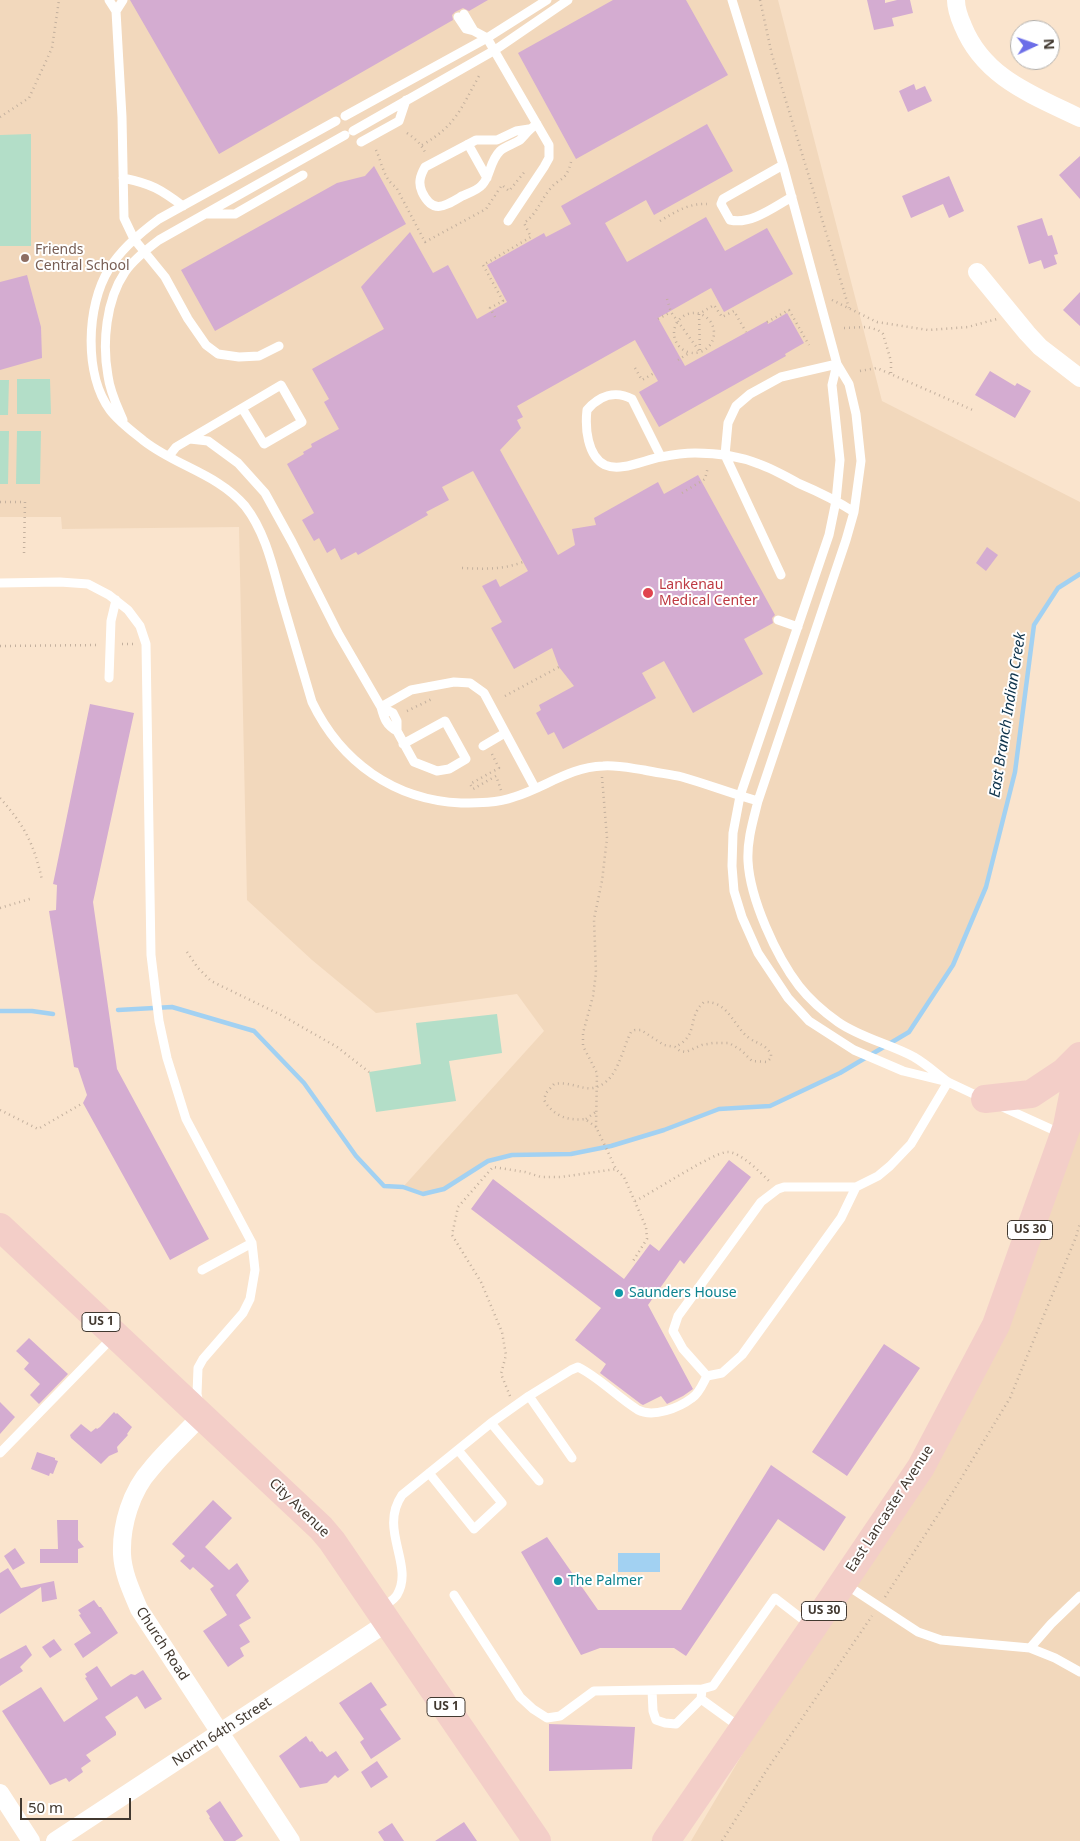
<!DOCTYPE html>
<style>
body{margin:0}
#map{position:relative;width:1080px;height:1841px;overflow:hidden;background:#fae4cd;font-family:"Noto Sans",sans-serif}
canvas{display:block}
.north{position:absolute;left:1010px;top:20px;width:50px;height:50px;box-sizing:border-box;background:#fff;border:1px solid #b3b0ac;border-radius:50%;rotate:87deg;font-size:14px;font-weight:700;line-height:20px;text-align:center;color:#423930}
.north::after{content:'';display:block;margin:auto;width:18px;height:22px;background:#6c6ee8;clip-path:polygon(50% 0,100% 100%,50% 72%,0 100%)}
.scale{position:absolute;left:20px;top:1798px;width:111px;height:22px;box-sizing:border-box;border:2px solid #423930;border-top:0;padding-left:6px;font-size:15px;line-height:18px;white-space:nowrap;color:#423930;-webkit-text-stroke:4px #fff;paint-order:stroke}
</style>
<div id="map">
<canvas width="1080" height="1841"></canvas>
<div class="north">N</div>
<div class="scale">50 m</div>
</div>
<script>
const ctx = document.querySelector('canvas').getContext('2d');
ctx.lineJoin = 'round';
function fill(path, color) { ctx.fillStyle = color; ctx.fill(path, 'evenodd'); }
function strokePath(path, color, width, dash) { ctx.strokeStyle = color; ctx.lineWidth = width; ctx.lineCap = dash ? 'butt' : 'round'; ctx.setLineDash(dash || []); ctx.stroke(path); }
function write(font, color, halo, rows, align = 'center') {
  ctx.font = font + ' "Noto Sans",sans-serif'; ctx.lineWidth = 4; ctx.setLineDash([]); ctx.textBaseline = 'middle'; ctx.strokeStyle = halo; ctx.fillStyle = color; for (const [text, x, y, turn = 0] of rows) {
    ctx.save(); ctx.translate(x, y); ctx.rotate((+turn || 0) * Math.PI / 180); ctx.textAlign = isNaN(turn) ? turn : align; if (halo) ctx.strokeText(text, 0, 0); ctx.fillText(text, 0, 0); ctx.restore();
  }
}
fill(new Path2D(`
 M0 0H778L882 401 1080 502V574L1058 588 1034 625 1015 772 986 887 953 965 909 1032 871 1057 840 1073 770 1106 719 1109 664 1130 611 1146 571 1154 512 1155 488 1161 444 1189 423 1194 403 1187 544 1031 517 994 376 1013 312 960 247 900 239 527 62 529 61 517H0Z
 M1080 1060V1841H691L996 1325Z`), '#f2d8bc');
fill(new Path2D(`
 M31 134V246H0V135Z
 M17 379H50L51 414H17Z
 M9 380 8 415H0V380Z
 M0 431H9L8 484H0Z
 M17 431H41L40 484H16Z
 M497 1014 502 1053 449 1061 456 1101 376 1112 369 1072 421 1064 416 1023Z`), '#b3dec8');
fill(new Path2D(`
 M618 1553H660V1572H618Z`), '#a2d1f2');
strokePath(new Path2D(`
 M118 1010 172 1007 254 1031 304 1083 356 1156 384 1186 403 1187 423 1194 444 1189 488 1161 512 1155 571 1154 611 1146 664 1130 719 1109 770 1106 840 1073 909 1032 953 965 986 887 1015 772 1034 625 1058 588 1080 574
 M0 1011H32L53 1014`), '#a2d1f2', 4.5);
fill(new Path2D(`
 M130 0H488L469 11 463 8 455 12 452 15 453 20 219 154Z
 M613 0H686L728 75 576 159 518 53Z
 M867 0H885V3L897 0H910L913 13 892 18 894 26 874 30Z
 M914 84 916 90 925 86 932 101 908 112 899 91Z
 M707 124 733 171 654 215 646 200 605 223 627 262 706 217 725 251 767 228 793 274 724 312 711 288 658 318 685 366 767 321 768 324 787 313 804 343 785 354 786 356 659 427 639 392 658 381 635 340 517 406 523 417 517 420 521 428 500 450 558 555 575 545 572 529 596 525 594 518 658 482 664 494 698 475 775 615 772 618 773 623 744 639 763 674 693 713 664 661 642 673 656 698 563 749 554 732 548 735 536 713 541 710 539 705 574 686 559 667 552 648 514 669 491 628 502 622 482 586 496 579 500 587 528 571 473 471 442 487 449 500 426 512 428 515 358 555 356 552 341 560 335 548 327 553 319 538 314 541 302 520 314 513 287 464 304 454 303 452 312 447 311 444 339 429 324 402 329 399 312 369 384 329 361 287 410 232 433 273 448 265 477 319 507 302 487 265 544 233 546 237 571 224 561 206Z
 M1080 156V199L1059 175Z
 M374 166 406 224 215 331 181 270 337 183 365 176Z
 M949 176 964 211 949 218 943 204 911 218 902 196Z
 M1042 218 1048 236 1052 235 1058 254 1054 255 1057 264 1044 269 1041 260 1029 264 1017 226Z
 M27 275 41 327 42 358 0 370V282Z
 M1080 292V326L1063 310Z
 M990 371 1015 386 1017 383 1031 391 1015 418 975 395Z
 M987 547 998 555 986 571 976 563Z
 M90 704 134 713 93 902 117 1069 209 1239 170 1260 83 1103 87 1095 78 1068 74 1067 49 911 56 910 57 885 53 884Z
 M729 1160 751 1177 684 1264 680 1260 648 1305 693 1389 683 1396 667 1404 661 1396 643 1405 641 1404 600 1373 606 1364 575 1340 601 1308 471 1209 493 1179 624 1279 650 1244 659 1251Z
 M29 1338 68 1374 39 1404 30 1395 40 1384 24 1369 29 1363 16 1351Z
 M884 1344 920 1368 847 1476 812 1452Z
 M0 1402 15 1417 0 1434Z
 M114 1412 116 1414 117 1413 132 1427 127 1434 128 1435 117 1447 118 1452 109 1456 101 1464 71 1438 70 1435 81 1424 91 1432 96 1428 97 1429 100 1427Z
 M37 1452 55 1458V1460L58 1461 53 1474 50 1473 49 1476 31 1469Z
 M771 1465 846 1517 824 1551 778 1519 686 1656 674 1648H600L581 1655 521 1552 547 1537 598 1610H681Z
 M213 1500 232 1518 205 1547 229 1570 237 1563 249 1581 236 1595 251 1618 239 1625 250 1642 240 1648 244 1656 228 1667 203 1631 227 1615 210 1589 214 1586 193 1567 190 1570 180 1561 185 1556 172 1544Z
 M57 1520H78V1540L84 1547 78 1549V1563H40V1549H58Z
 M15 1548 25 1563 13 1570 4 1556Z
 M8 1568 21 1588 54 1581 57 1599 42 1602 41 1587 0 1614V1573Z
 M94 1600 99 1607H101L118 1633 83 1658 74 1644 91 1633 79 1615 81 1614 78 1610Z
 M54 1639 62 1650 50 1658 42 1647Z
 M26 1645 32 1655 20 1667 23 1671 0 1686V1659Z
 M97 1666 111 1687 131 1674 135 1675 143 1670 162 1699 145 1709 137 1696 105 1717 116 1732V1735L86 1755 91 1761 81 1768 83 1772 69 1782 66 1778 50 1785 2 1711 41 1687 64 1722 98 1699 85 1678 87 1677 85 1674Z
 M371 1682 387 1705 380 1709 401 1739 371 1759 360 1742 364 1739 339 1703Z
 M549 1724 635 1727 632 1769 549 1771Z
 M306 1736 310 1742 312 1741 320 1752 322 1751 327 1757 336 1751 349 1770 338 1778 335 1775 327 1783 300 1788 279 1756Z
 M377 1761 388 1777 371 1788 361 1772Z
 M220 1801 243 1836 235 1841H224L209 1818 210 1817 206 1811Z
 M464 1822 477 1841H435Z
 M392 1823 404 1841H384L378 1832Z`), '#d4acd1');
strokePath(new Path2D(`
 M760 0 772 55 849 308
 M0 117 29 98 52 48 59 0
 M407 133C416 139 421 144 426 154
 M422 145C456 126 461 108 479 76
 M376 150C382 163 384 180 396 187L425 242 486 209 502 185 509 191 526 170
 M660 221C675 212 689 203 707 204
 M667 299 671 312 700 352 699 314 714 305 722 317 734 311 746 332
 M832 300 877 322 928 330 968 327 997 319
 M674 333a20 20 0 1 1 40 0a20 20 0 1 1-40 0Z
 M495 317 490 308 503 301 483 265 531 237 524 223C537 214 540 201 550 189 560 177 566 182 571 162
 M658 319 671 312
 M767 322 789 310 809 345
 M844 328 867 327 878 330 883 334 891 361V374
 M678 360 689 353
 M635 368 642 380 656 372
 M860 371 877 368 975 411
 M682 493 705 479 708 467
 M0 502H25L24 554
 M462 568C484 569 502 570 523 562
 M122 644H134
 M0 646 99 645
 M505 696 559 667
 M407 711 432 699
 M492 754 499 768 470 784 473 789 496 776 501 790
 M602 777 607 838 602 881 594 919 596 973 593 996 583 1033V1046L597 1073 596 1127 616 1169 624 1177 646 1227 647 1239 633 1261
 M0 798C25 826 34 844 42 880
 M0 908 33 898
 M187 952 198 968 211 981 281 1015 337 1047 369 1072
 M0 1110 38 1129 83 1103
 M586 1119 597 1111
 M596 1127 585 1119C568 1121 553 1116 544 1100L546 1093 554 1084C569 1081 582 1090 593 1088 618 1083 621 1051 631 1032L635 1030H641L664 1045 675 1047 680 1051 686 1052 702 1045 713 1043H729L741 1050 752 1061 767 1062 771 1058V1054C764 1043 759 1045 749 1038 733 1026 729 1001 704 1002 686 1018 700 1035 675 1047
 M635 1201C652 1193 715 1151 728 1152 740 1152 760 1172 769 1181
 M510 1396 501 1374 506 1355 502 1332 481 1282 452 1235 458 1207 493 1167 525 1172 541 1177H561L616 1169
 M885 1597 954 1490 1010 1398 1076 1237 1080 1223
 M722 1841 768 1768 872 1616`), '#c3b09e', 2.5, [1, 4]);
strokePath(new Path2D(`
 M109 0 116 11
 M123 0 116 11 122 117 124 218 134 239 165 277 188 319 206 345 218 354 239 357 259 356 279 346
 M732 0 783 165 837 364 849 384 856 414 861 461 854 512 846 540 758 801C753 821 747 840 748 861 750 899 776 956 799 986 810 1000 824 1012 838 1022 861 1038 890 1044 914 1057 926 1064 937 1074 948 1082
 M464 14 474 31
 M458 17 466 29 474 31 487 38 549 145V158L544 167 508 221
 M345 116 487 38 547 0
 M336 121 159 219C140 233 121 249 109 269 86 306 84 375 110 410 119 422 133 432 144 441 176 466 218 474 245 506 266 533 273 568 282 600 292 634 302 668 312 702 341 762 394 800 461 803 479 803 497 803 514 797 544 788 570 767 603 766 617 765 630 768 644 770 657 773 670 774 682 777 707 784 732 794 758 801
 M529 129 516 131 497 140H476L425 167C420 176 418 183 422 192 433 215 445 206 462 196 469 193 478 190 482 185 491 176 489 162 500 151 505 146 514 144 520 140 526 134 529 129 537 124
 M353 131 495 50 568 0
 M361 142 399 121 406 100
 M468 144 487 178
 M783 165 723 199 721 204 730 220C751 225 774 207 792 197
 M123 178C152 184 160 189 183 206
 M206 214H235L303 175
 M837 364 832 385 840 460 836 501 829 535 740 796 733 833 732 866 734 891 742 917 758 953 788 998 809 1021 854 1050 903 1071 948 1082 982 1098
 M123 420C117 406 110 392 108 376 102 343 106 300 125 272 134 259 147 249 159 240L345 135
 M190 439 208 441 238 463 265 493 292 542 338 633 381 707C384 718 386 725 397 731
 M169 456 176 447 281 385 302 422 264 444 242 408
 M661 457 632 399C615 390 599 396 587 410 585 427 587 456 605 465 621 472 644 460 661 457 671 455 684 453 695 453 716 453 739 456 759 464 773 469 787 477 800 484 819 492 837 501 854 512
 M781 575 725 455 728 423 736 406 750 394 781 377 837 364
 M0 583 60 582 88 584 109 595 128 610 140 626 146 644 151 955 159 1021 167 1058 186 1119 252 1243 255 1270 250 1299 243 1313 203 1359 198 1368 197 1394 199 1404
 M778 620 798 627
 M109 678 111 621 116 600
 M381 707 411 690 454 682 470 683 484 693 535 788
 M381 707 393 713 397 721V731L414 762 437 771 449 769 466 759 445 721 403 744
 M483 746 505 733
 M998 1105 1062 1134
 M856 1187 841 1218 742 1355 722 1373 707 1376 683 1349 673 1331 678 1316 761 1202 778 1189 784 1187H856L878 1176 890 1166 911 1144 948 1082
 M202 1270 252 1243
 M529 1396 572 1458
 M491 1423 539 1481
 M0 1453 113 1337
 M429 1473 474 1529 502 1503 458 1450
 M845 1584 918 1632 941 1640 1030 1648 1055 1658 1080 1672
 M454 1595 520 1697 533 1709 547 1718 560 1716 594 1691 702 1689 713 1686 775 1598 810 1625
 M382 1608C386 1604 394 1600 397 1595 415 1565 378 1530 402 1495L491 1423 529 1396 571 1370 578 1367C600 1378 617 1397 638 1410 653 1418 679 1408 692 1398 699 1394 703 1383 707 1376
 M1030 1648 1051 1624 1080 1596
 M652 1690 653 1711 656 1720 665 1723 676 1724 701 1699 702 1689
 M701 1699 741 1728`), '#fff', 9);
strokePath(new Path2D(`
 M956 0C956 9 959 17 963 26 984 78 1033 95 1080 118
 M977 272 1027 333 1040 347 1080 378
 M201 1416C185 1434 166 1450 151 1469 131 1491 121 1525 122 1554 123 1574 132 1592 139 1609L291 1841
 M0 1793 31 1841
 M55 1841 388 1622`), '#fff', 18);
strokePath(new Path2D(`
 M985 1099 1031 1094 1064 1072 1080 1056
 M0 1227 321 1528 332 1541 537 1841
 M666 1841 813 1627 921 1467 996 1325 1067 1126 1080 1060`), '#f3cec8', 28);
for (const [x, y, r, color] of [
 [25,258,5,"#8d6e63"],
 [648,593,6,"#e0444e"],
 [619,1293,5,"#0f9aa8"],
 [558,1581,5,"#0f9aa8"]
]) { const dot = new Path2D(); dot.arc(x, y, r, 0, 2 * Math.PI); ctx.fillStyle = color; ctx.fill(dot); strokePath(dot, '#fff', 2); }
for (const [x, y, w] of [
 [1030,1230,45],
 [101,1322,38],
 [824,1611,45],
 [446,1707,38]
]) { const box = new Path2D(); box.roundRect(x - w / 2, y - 9.5, w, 19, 4); ctx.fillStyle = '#fff'; ctx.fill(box); strokePath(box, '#423930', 1); }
write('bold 12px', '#423930', null, [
 ["US 30",1030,1230],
 ["US 1",101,1322],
 ["US 30",824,1611],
 ["US 1",446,1707]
]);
write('14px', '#785e54', '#fff', [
 ["Friends",35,250],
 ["Central School",35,266]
], 'left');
write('14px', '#be3a42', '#fff', [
 ["Lankenau",659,585],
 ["Medical Center",659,601]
], 'left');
write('14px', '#0d838f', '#fff', [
 ["Saunders House",629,1293],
 ["The Palmer",568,1581]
], 'left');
write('14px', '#423930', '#fff', [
 ["City Avenue",299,1508,44],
 ["East Lancaster Avenue",890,1509,-57],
 ["Church Road",162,1644,57],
 ["North 64th Street",222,1732,-33]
]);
write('italic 15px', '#0e334b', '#fff', [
 ["East Branch Indian Creek",1008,715,-81]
]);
</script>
